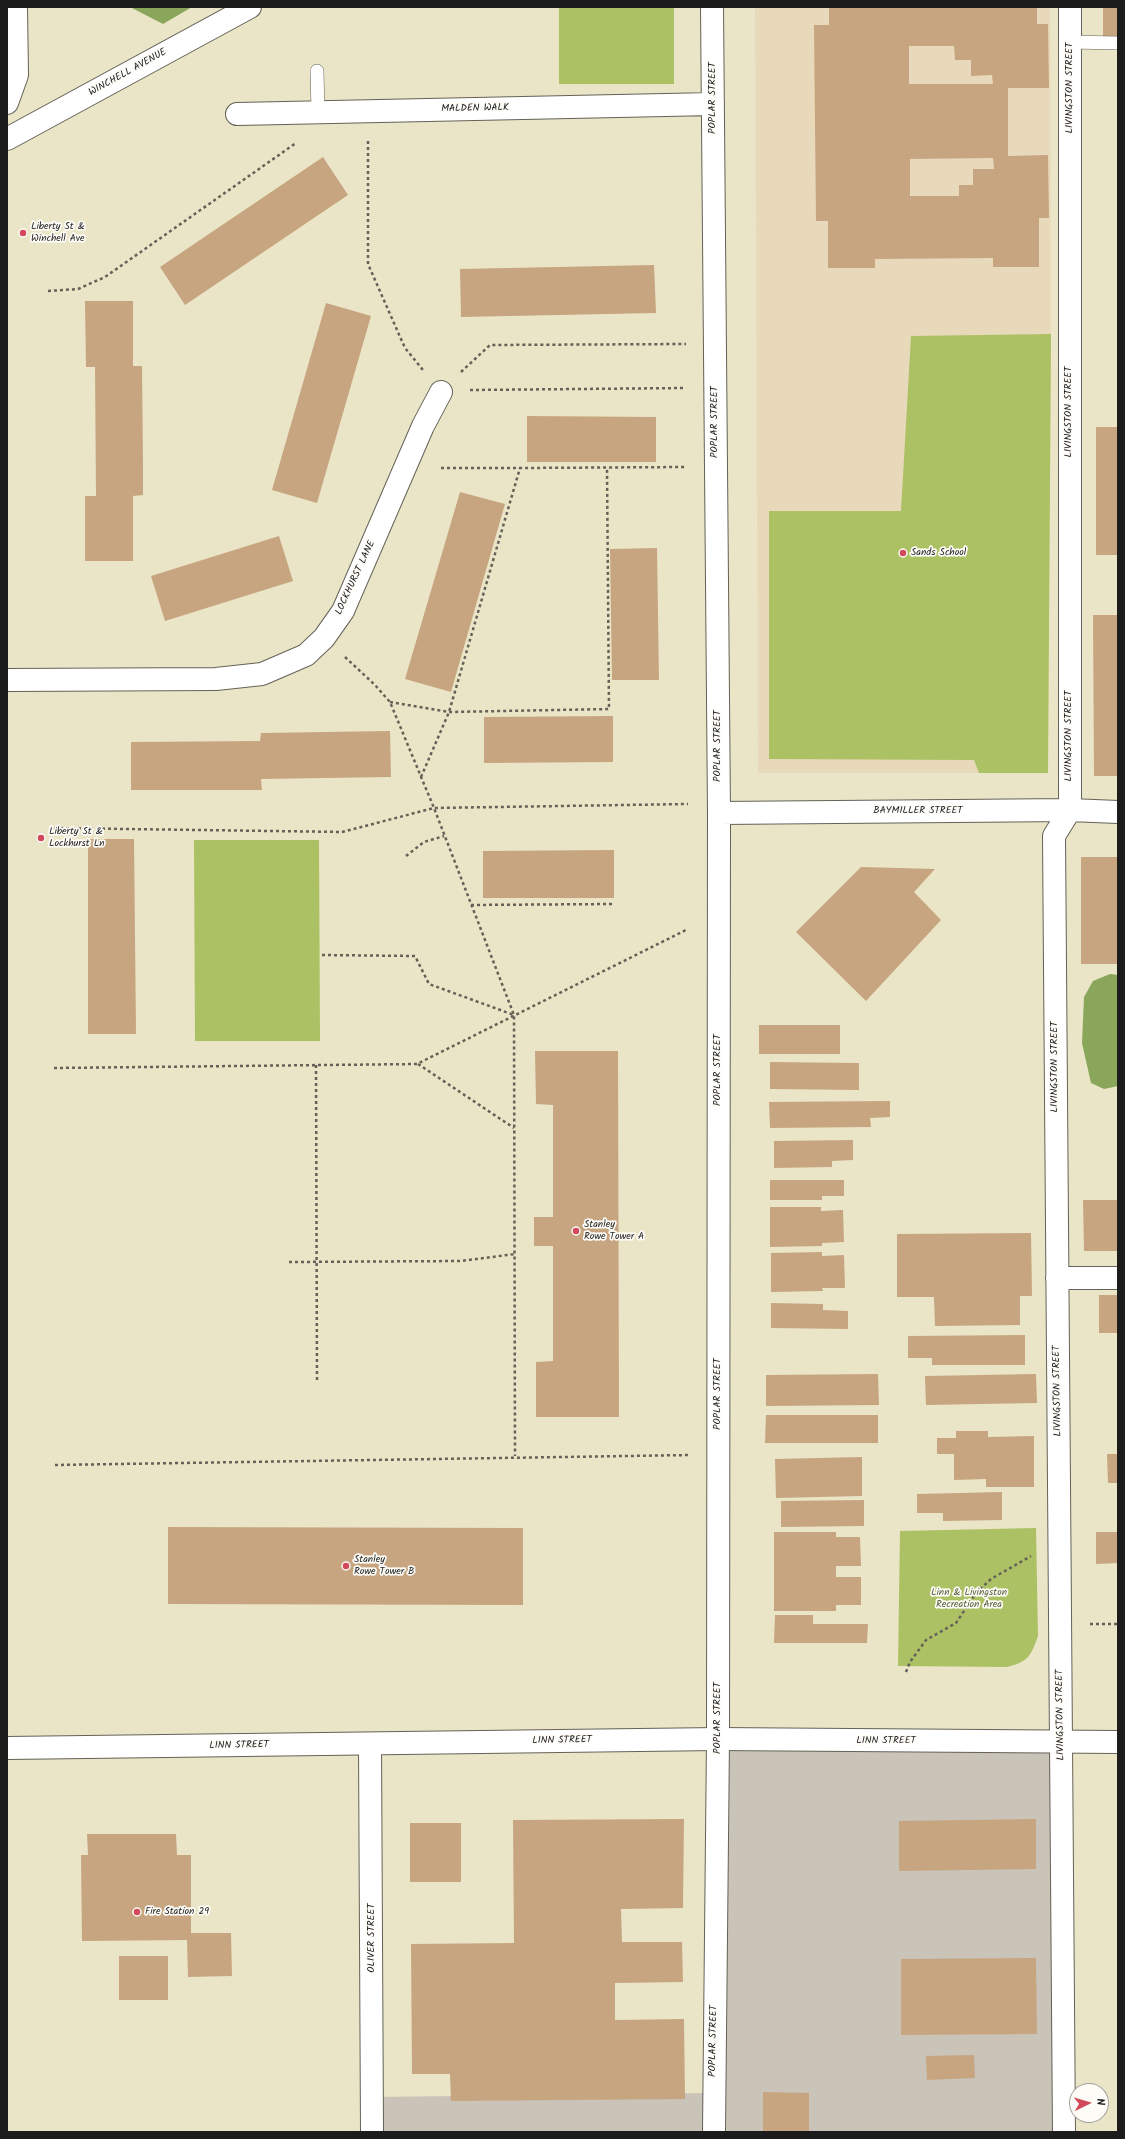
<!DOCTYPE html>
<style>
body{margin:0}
#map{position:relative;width:1125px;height:2139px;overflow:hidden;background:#eae5c6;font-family:Kalam,sans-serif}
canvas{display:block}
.frame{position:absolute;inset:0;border:8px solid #1c1c1c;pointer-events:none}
.north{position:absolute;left:1069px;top:2083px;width:40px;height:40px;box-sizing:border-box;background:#fdfcf7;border:1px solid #a3a29f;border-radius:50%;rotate:85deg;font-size:11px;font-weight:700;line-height:16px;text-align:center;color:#1c1c1c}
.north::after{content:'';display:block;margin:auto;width:14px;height:18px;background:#d1495b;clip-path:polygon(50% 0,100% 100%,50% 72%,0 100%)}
</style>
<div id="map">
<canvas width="1125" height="2139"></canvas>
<div class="frame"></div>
<div class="north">N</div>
</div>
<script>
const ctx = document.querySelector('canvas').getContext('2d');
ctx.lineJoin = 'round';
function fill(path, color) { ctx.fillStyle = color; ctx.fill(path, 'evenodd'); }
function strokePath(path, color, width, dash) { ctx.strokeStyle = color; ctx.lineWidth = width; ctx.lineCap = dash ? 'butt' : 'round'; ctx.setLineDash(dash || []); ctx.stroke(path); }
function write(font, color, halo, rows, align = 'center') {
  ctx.font = font + ' Kalam,sans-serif'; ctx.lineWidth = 3.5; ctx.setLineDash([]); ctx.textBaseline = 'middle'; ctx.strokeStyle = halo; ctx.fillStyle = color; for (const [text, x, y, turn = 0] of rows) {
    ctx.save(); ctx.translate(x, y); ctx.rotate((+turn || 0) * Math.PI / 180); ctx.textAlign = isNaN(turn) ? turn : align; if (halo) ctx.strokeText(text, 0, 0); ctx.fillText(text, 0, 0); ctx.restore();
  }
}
fill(new Path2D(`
 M755 7H1050L1051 334 1048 773H758Z`), '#e8d9ba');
fill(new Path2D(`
 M718 1739 1061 1742 1064 2132H372L373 2097 713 2093Z`), '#c9c3b8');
fill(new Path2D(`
 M559 7H674V84H559Z
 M1051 334 1048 773H979L974 760 769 759V511H901L911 336Z
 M194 840H319L320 1041H195Z
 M1036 1528 1038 1636C1031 1656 1028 1662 1007 1667L898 1666 900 1531Z`), '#acc064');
fill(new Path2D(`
 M130 7H192L163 24Z
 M1110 974 1118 975V1086L1104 1089 1091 1083 1082 1043 1084 997 1093 981Z`), '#89a65a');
fill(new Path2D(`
 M829 7H1037V24H1048L1049 88H1008V156L1048 155 1049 218H1039V267H993V258L875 259V268H828V221H816L814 25H829ZM909 46H954L955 60H971V76L992 75 993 84H909ZM993 158 994 169H973V185H959V196H910V159Z
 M1103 7H1118V36H1103Z
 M323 157 348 195 185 305 160 267Z
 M654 265 656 313 461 317 460 269Z
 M85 301H133V366H142L143 463V495L133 496V561H85V496H96L95 367H86Z
 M326 303 371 316 317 503 272 490Z
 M527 416 656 417V462H527Z
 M1096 427H1118V555H1096Z
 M460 492 505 504 451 692 405 679Z
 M279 536 293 581 165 621 151 576Z
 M657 548 659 680H612L610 549Z
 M1093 615H1118V776H1094Z
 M613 716V762L484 763V717Z
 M390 731 391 777 261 779 262 790H131V742L260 741 261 733Z
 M88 839H134L136 1034H88Z
 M614 850V898H483V851Z
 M1081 857H1118V964H1081Z
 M861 867 935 869 914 892 941 920 866 1001 796 932Z
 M759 1025H840V1054H759Z
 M535 1051H618L619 1417H536V1362L553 1361V1246H534V1217H553V1105L536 1104Z
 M770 1062 859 1063V1090L770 1089Z
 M890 1101V1117L870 1118 871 1127 770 1128 769 1102Z
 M853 1140V1160L832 1161V1167L774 1168V1141Z
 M770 1180H844V1196H822V1200H770Z
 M1083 1200H1118V1251H1084Z
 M770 1207H821V1211L843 1210 844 1242 822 1243V1246L770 1247Z
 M1031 1233 1032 1296H1020V1325L935 1326 934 1297H897V1234Z
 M822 1252V1256L844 1255 845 1288H822L823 1291 771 1292V1253Z
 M1099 1295H1118V1333H1099Z
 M771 1303 823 1304V1310L848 1311V1329L771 1328Z
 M1025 1335V1365H932V1358H908V1336Z
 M878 1374 879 1405 766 1406V1375Z
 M1036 1374 1037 1403 926 1405 925 1376Z
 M766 1415H878V1443H765Z
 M956 1431H988V1437L1034 1436V1487H986V1479L954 1480V1454H937V1438H956Z
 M1107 1454H1118V1483H1108Z
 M862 1457V1496L776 1498 775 1459Z
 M1002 1492V1520L943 1521V1513H917V1494Z
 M864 1500V1526L781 1527V1501Z
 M168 1527 523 1528V1605L168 1604Z
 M774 1532H836V1537H860L861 1566H836V1577H861V1605H836V1611H774Z
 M1096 1532H1118V1563L1096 1564Z
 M775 1615H813V1624H868L867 1643H774Z
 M684 1819 683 1908 621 1909 622 1942H682L683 1982 615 1983V2020L684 2019 685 2099 451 2101 450 2074H412L411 1944 514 1943 513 1820Z
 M1036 1819V1869L899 1871V1821Z
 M410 1823H461V1882H410Z
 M87 1834H176L177 1855H191V1933H231L232 1976 188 1977 187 1940 82 1941 81 1855H88Z
 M119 1956H168V2000H119Z
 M1036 1958 1037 2034 901 2035V1959Z
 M974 2055 975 2078 927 2080 926 2056Z
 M763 2092 809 2093V2132H763Z`), '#c7a580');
const lane = new Path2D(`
 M1070 42 1118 43
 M317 71 318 112`);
const street = new Path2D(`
 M712 7 719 813 718 1739 714 2132
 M237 114 713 104
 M7 680 216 679 262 674 306 655 324 638 343 611 423 426 441 392
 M719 813 1070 810 1118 812
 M1057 1278H1118
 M370 1744 372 2132
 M1064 2132 1054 836 1070 810V7`);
const secondary = new Path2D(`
 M7 1748 718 1739 1118 1742`);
const primary = new Path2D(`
 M7 103 17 75 16 7
 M7 139 250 7`);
strokePath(lane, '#646258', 14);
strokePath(street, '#646258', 24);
strokePath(secondary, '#646258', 24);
strokePath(primary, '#646258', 24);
strokePath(new Path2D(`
 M368 141V264L405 348 423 370
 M48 291 78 289 105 277 296 143
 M461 372 490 345 686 344
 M470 390 686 388
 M441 468H520
 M345 657 375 685 390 702 434 808 514 1015 515 1456
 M390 702 449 712 609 709 607 468
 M421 777 449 712 520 468 686 467
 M54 828 342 832 434 808 688 804
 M406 856 424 842 444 836
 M471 905 612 904
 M322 955 415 956 429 984 514 1015
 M418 1064 514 1128
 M316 1065 317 1380
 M54 1068 417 1064 688 929
 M289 1262 461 1261 515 1254
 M55 1465 690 1455
 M1090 1624H1118
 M906 1672 910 1662 926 1640 956 1623 976 1593 991 1579 1031 1556`), '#646258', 2.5, [3, 3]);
strokePath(lane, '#fff', 13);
strokePath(street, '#fff', 22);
strokePath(secondary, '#fff', 22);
strokePath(primary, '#fff', 22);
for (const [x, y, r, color] of [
 [23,233,4,"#d1495b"],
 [903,553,4,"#d1495b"],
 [41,838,4,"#d1495b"],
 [576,1231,4,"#d1495b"],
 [346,1566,4,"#d1495b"],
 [137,1912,4,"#d1495b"]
]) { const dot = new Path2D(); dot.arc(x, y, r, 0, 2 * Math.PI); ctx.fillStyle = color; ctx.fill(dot); strokePath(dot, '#fdfcf7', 1.5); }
write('10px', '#1c1c1c', '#fdfcf7', [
 ["WINCHELL AVENUE",128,73,-29],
 ["LIVINGSTON STREET",1070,88,-90],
 ["POPLAR STREET",713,98,-90],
 ["MALDEN WALK",475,109,-1],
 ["LIVINGSTON STREET",1069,412,-90],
 ["POPLAR STREET",715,422,-90],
 ["LOCKHURST LANE",356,578,-65],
 ["LIVINGSTON STREET",1069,736,-90],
 ["POPLAR STREET",718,746,-90],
 ["BAYMILLER STREET",918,811],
 ["LIVINGSTON STREET",1055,1067,-90],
 ["POPLAR STREET",718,1070,-90],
 ["LIVINGSTON STREET",1058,1391,-91],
 ["POPLAR STREET",718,1394,-90],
 ["LIVINGSTON STREET",1061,1715,-91],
 ["POPLAR STREET",718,1718,-90],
 ["LINN STREET",562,1741,-1],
 ["LINN STREET",886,1741],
 ["LINN STREET",239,1746,-1],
 ["OLIVER STREET",372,1938,-90],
 ["POPLAR STREET",714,2041,-89]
]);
write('10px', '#1c1c1c', '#fdfcf7', [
 ["Liberty St &",31,227],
 ["Winchell Ave",31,239],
 ["Sands School",911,553],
 ["Liberty St &",49,832],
 ["Lockhurst Ln",49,844],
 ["Stanley",584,1225],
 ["Rowe Tower A",584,1237],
 ["Stanley",354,1560],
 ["Rowe Tower B",354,1572],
 ["Fire Station 29",145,1912]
], 'left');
write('10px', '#565e39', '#fdfcf7', [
 ["Linn & Livingston",969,1593],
 ["Recreation Area",969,1605]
]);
</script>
